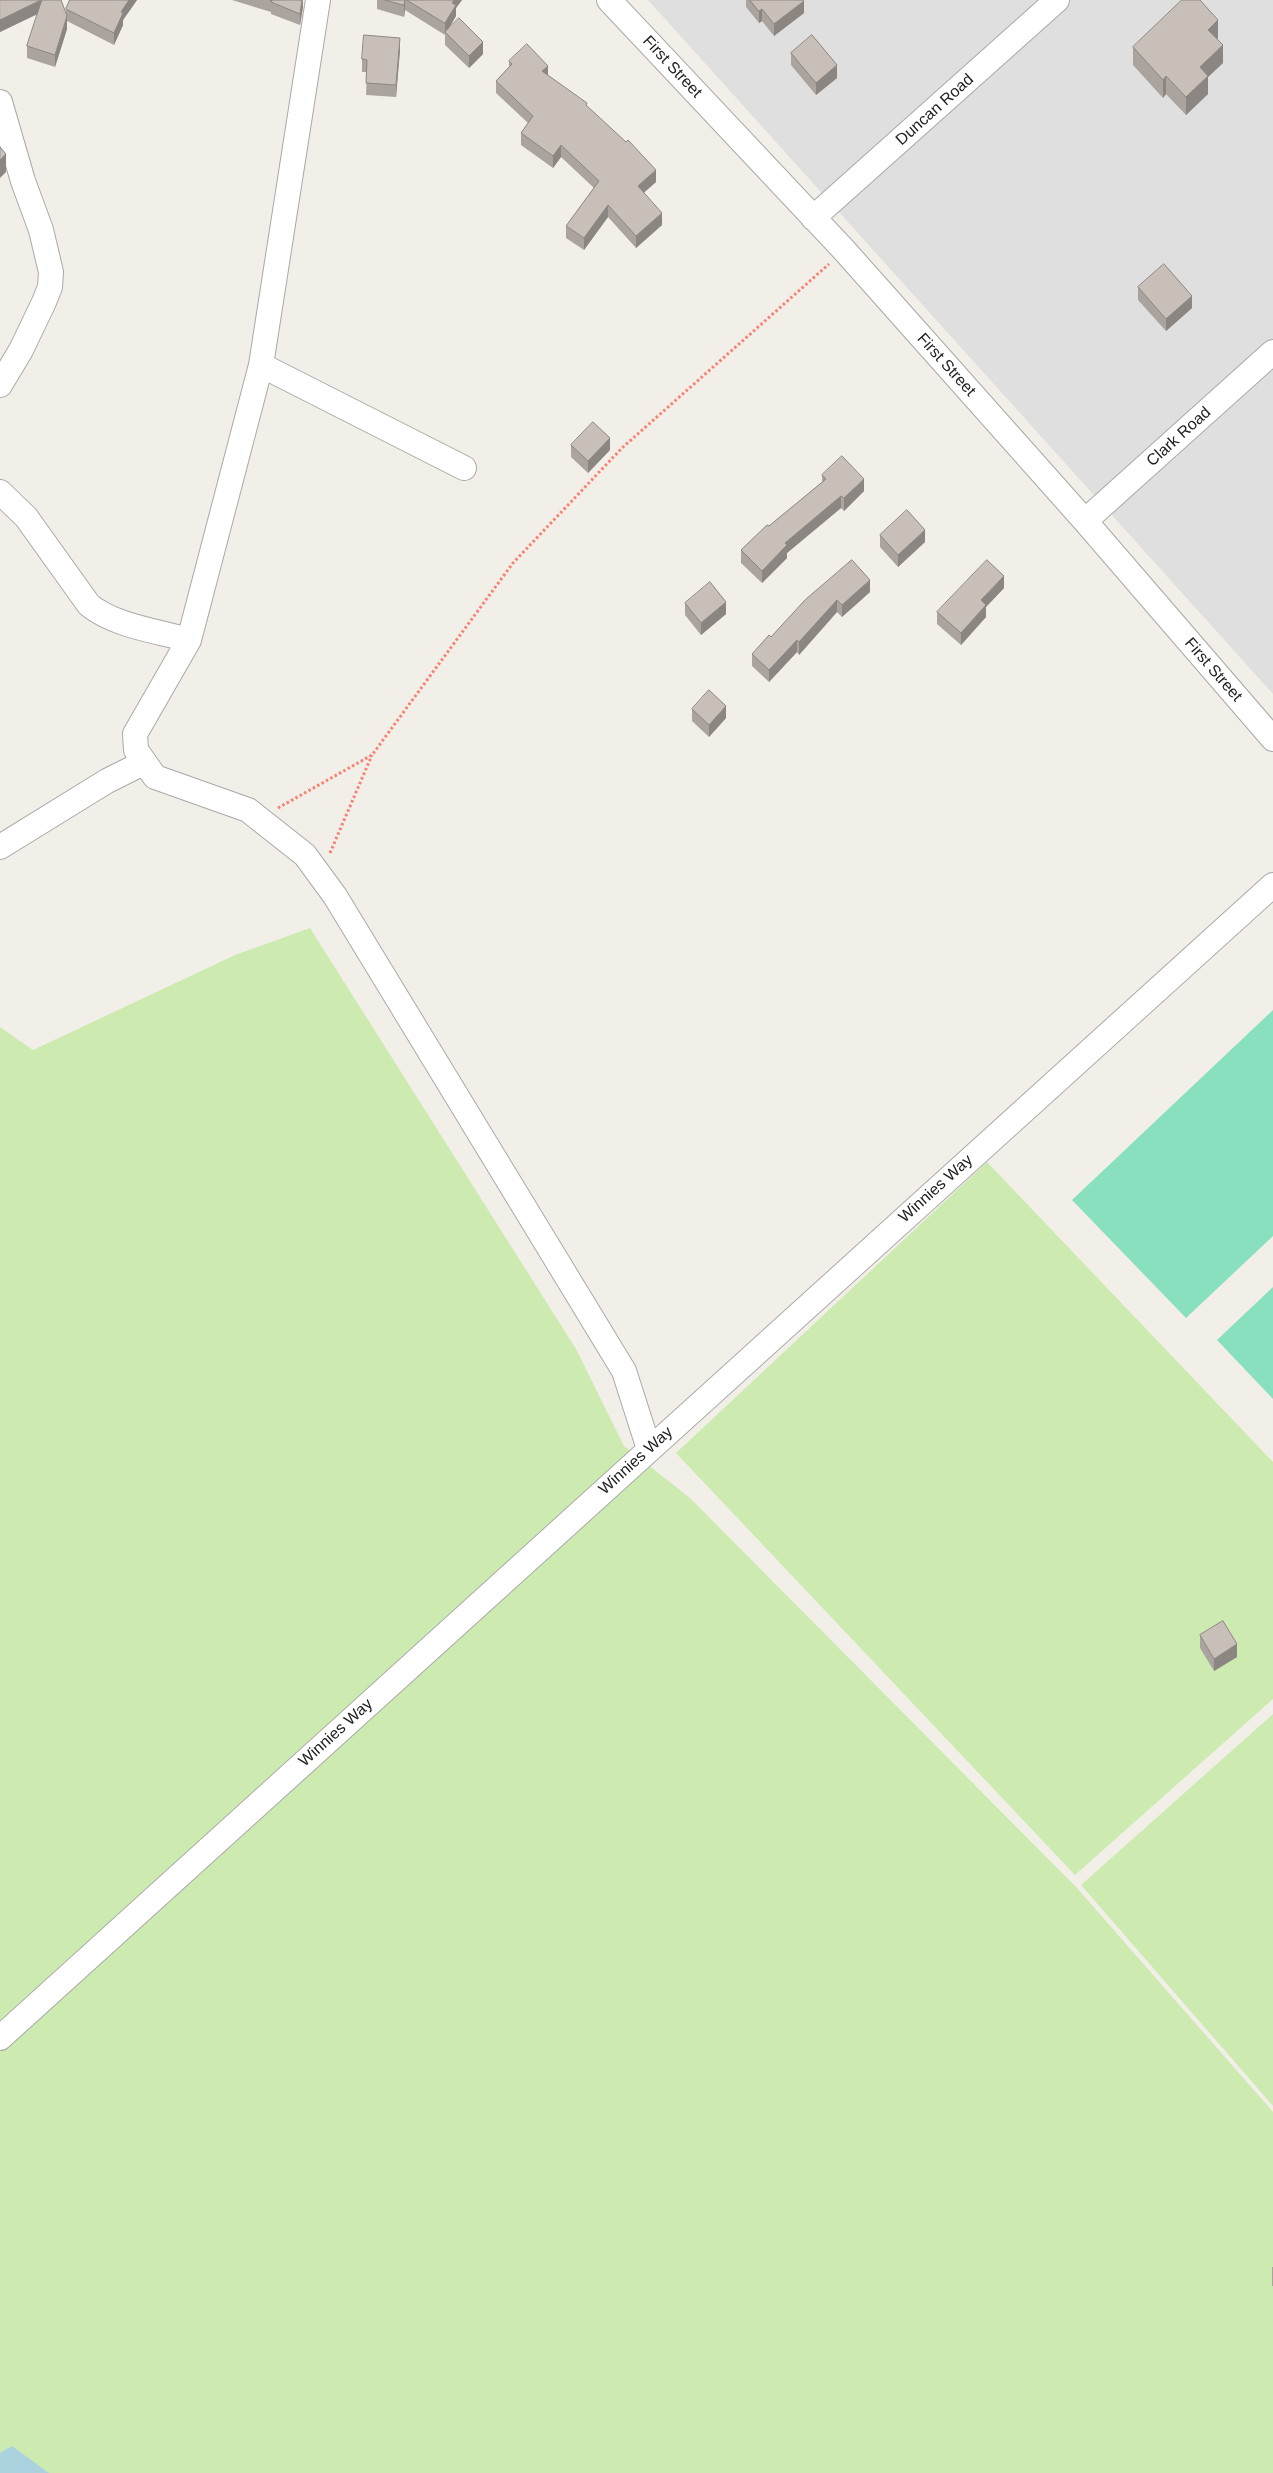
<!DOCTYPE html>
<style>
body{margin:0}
canvas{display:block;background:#f2efe9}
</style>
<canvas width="1273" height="2473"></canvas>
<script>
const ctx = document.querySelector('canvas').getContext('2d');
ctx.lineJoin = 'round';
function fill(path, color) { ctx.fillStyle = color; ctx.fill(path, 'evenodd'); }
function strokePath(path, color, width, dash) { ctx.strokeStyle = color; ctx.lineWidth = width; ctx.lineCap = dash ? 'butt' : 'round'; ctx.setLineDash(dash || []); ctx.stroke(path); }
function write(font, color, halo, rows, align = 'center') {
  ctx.font = font + ' Arial,sans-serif'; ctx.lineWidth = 4.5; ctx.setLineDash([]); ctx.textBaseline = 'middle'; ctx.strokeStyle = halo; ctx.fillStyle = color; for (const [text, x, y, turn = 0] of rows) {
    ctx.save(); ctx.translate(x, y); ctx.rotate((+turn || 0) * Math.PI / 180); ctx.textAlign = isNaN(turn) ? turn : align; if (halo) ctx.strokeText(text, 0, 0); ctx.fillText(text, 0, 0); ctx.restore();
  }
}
fill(new Path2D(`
 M648 0H1273V694Z`), '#e0dfdf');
fill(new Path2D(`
 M310 928 576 1349 624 1446 690 1498 1077 1888 1273 2112V2473H0V1027L33 1050 235 955Z
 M987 1162 1273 1462V1699L1075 1875 676 1453Z
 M1273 1714V2106L1081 1885Z`), '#cdebb0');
fill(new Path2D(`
 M1273 1010V1236L1186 1318 1072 1200Z
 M1273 1287V1399L1217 1340Z`), '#88e0be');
fill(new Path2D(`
 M12 2446 49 2473H0V2453Z`), '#aad3df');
const minor = new Path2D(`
 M318 0 261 365 189 640 135 734 136 750 155 777 248 810 305 855 335 896 624 1371 649 1449
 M609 0 844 250 1085 521 1273 739
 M0 102 23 181 41 230 51 272 50 287 44 302 21 350 0 385
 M813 218 1057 0
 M261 365 464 468
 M0 492 26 517 89 605C115 626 157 631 189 640
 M1085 521 1273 352
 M0 847 107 781 143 763
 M0 2038 1273 885`);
strokePath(minor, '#a9a9a9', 26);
strokePath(new Path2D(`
 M278 808 372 755 513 563 622 448 829 264
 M330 853 372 755`), '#fa8072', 3, [2.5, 2.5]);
strokePath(minor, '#fff', 24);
fill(new Path2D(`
 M0 0 66 12V9L70 0H137L123 20V25L114 45 67 21V29L55 67 27 58V46L38 14 0 32Z
 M232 0H303V7L300 25 271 14V12Z
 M377 0H462L456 8V16L449 28 483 54 469 68 445 45V35L405 10 404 17 377 9Z
 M746 0H803L804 13 774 36 762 21 759 23 746 7Z
 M1218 38 1217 39 1223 63 1208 77V94L1186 115 1166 94 1163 98 1133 65V47Z
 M400 50 396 97 366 95 367 72H362V59Z
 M791 53 837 78 816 95 791 65Z
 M509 61 548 75 587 106 656 182 644 192 662 225 636 248 608 217 584 250 566 238V226L594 188 561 157 553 168 521 145V133L528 123 496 93V81L509 67Z
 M1138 287 1192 308 1166 331 1138 300Z
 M571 445 610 450 588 473 571 457Z
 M822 475 864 491 844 511 841 508 787 553V558L762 583 741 563V550L822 482Z
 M880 535 925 542 898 567 880 547Z
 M852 560 870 592 842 617 837 612 799 655 797 652 769 682 752 666V654L771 637Z
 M1004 588 986 607V617L961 645 937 624V612Z
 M685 603 726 614 701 635 685 615Z
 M692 709 726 718 709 737 692 721Z
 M1200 1635 1237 1657 1214 1671 1200 1648Z
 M1272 2267H1273V2286H1272Z`), '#aba49e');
fill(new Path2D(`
 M41 0H43V11L0 32V20Z
 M129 0H137L123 20V25L114 45V33L121 12Z
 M302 0 303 7 300 25V14Z
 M405 0V10L404 17V5Z
 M454 0H462L456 8V16L446 33 445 32V23Z
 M804 1V13L774 36V24Z
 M762 9V21L759 23V11Z
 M67 16V29L55 67V55Z
 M1218 20V38L1208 48V30Z
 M400 38V50L396 97V85Z
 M483 42V54L469 68V56Z
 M1223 45V63L1208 77V94L1186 115V97L1200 67Z
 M837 65V78L816 95V83Z
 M548 66V77L542 71Z
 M1166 76V94L1163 98V80Z
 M561 145V157L553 168V156Z
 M6 154V172L0 178V160Z
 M656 170V182L638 198V186Z
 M608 205V217L584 250V238Z
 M662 213V225L636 248V236Z
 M1192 296V308L1166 331V319Z
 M610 438V450L588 473V461Z
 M864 479V491L844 511V498Z
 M841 496V508L787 553V558L762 583V571L785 543Z
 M925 530V542L898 567V555Z
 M1004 576V588L986 607V617L961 645V633L981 600Z
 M870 580V592L842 617V605Z
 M837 600V612L799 655V642Z
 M726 602V614L701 635V623Z
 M797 640V652L769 682V670Z
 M726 706V718L709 737V725Z
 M1237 1644V1657L1214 1671V1659Z`), '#8b8681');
const building = new Path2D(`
 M0 0H41L0 20Z
 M42 0H61L67 16 55 55 27 46Z
 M70 0H129L121 12 123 13 114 33 66 9Z
 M270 0H302L300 14 271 2 272 1Z
 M385 0H405L404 5Z
 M407 0H454L452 3 456 5 445 23Z
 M750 0H803L804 1 774 24 762 9 759 11Z
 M1182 0H1200L1218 20 1208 30 1223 45 1200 67 1208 76 1186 97 1166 76 1163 80 1133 47Z
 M459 18 483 42 469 56 445 32Z
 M364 35 400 38 396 85 366 83 367 60 362 59Z
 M812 35 837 65 816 83 791 53Z
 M527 44 548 66 542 71 587 103 586 105 626 142 628 140 656 170 638 186 662 213 636 236 608 205 584 238 566 226 599 181 561 145 553 156 521 133 533 116 496 81 512 64 509 61Z
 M0 147 6 154 0 160Z
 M1164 264 1192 296 1166 319 1138 287Z
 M593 422 610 438 588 461 571 445Z
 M842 456 864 479 844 498 841 496 785 543 787 545 762 571 741 550 767 525 769 526 826 479 822 475Z
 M907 510 925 530 898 555 880 535Z
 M852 560 870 580 842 605 837 600 799 642 797 640 769 670 752 654 769 635 771 637 805 600Z
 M987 560 1004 576 981 600 986 605 961 633 937 612Z
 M710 582 726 602 701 623 685 603Z
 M709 690 726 706 709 725 692 709Z
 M1223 1621 1237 1644 1214 1659 1200 1635Z`);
fill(building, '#c7bfb8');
strokePath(building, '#8b8681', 1);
write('16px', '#222', '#fff', [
 ["First Street",672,67,47],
 ["Duncan Road",935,110,-42],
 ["First Street",946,365,48],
 ["Clark Road",1179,437,-42],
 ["First Street",1213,670,49],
 ["Winnies Way",936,1189,-42],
 ["Winnies Way",636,1461,-42],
 ["Winnies Way",336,1733,-42]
]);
</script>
